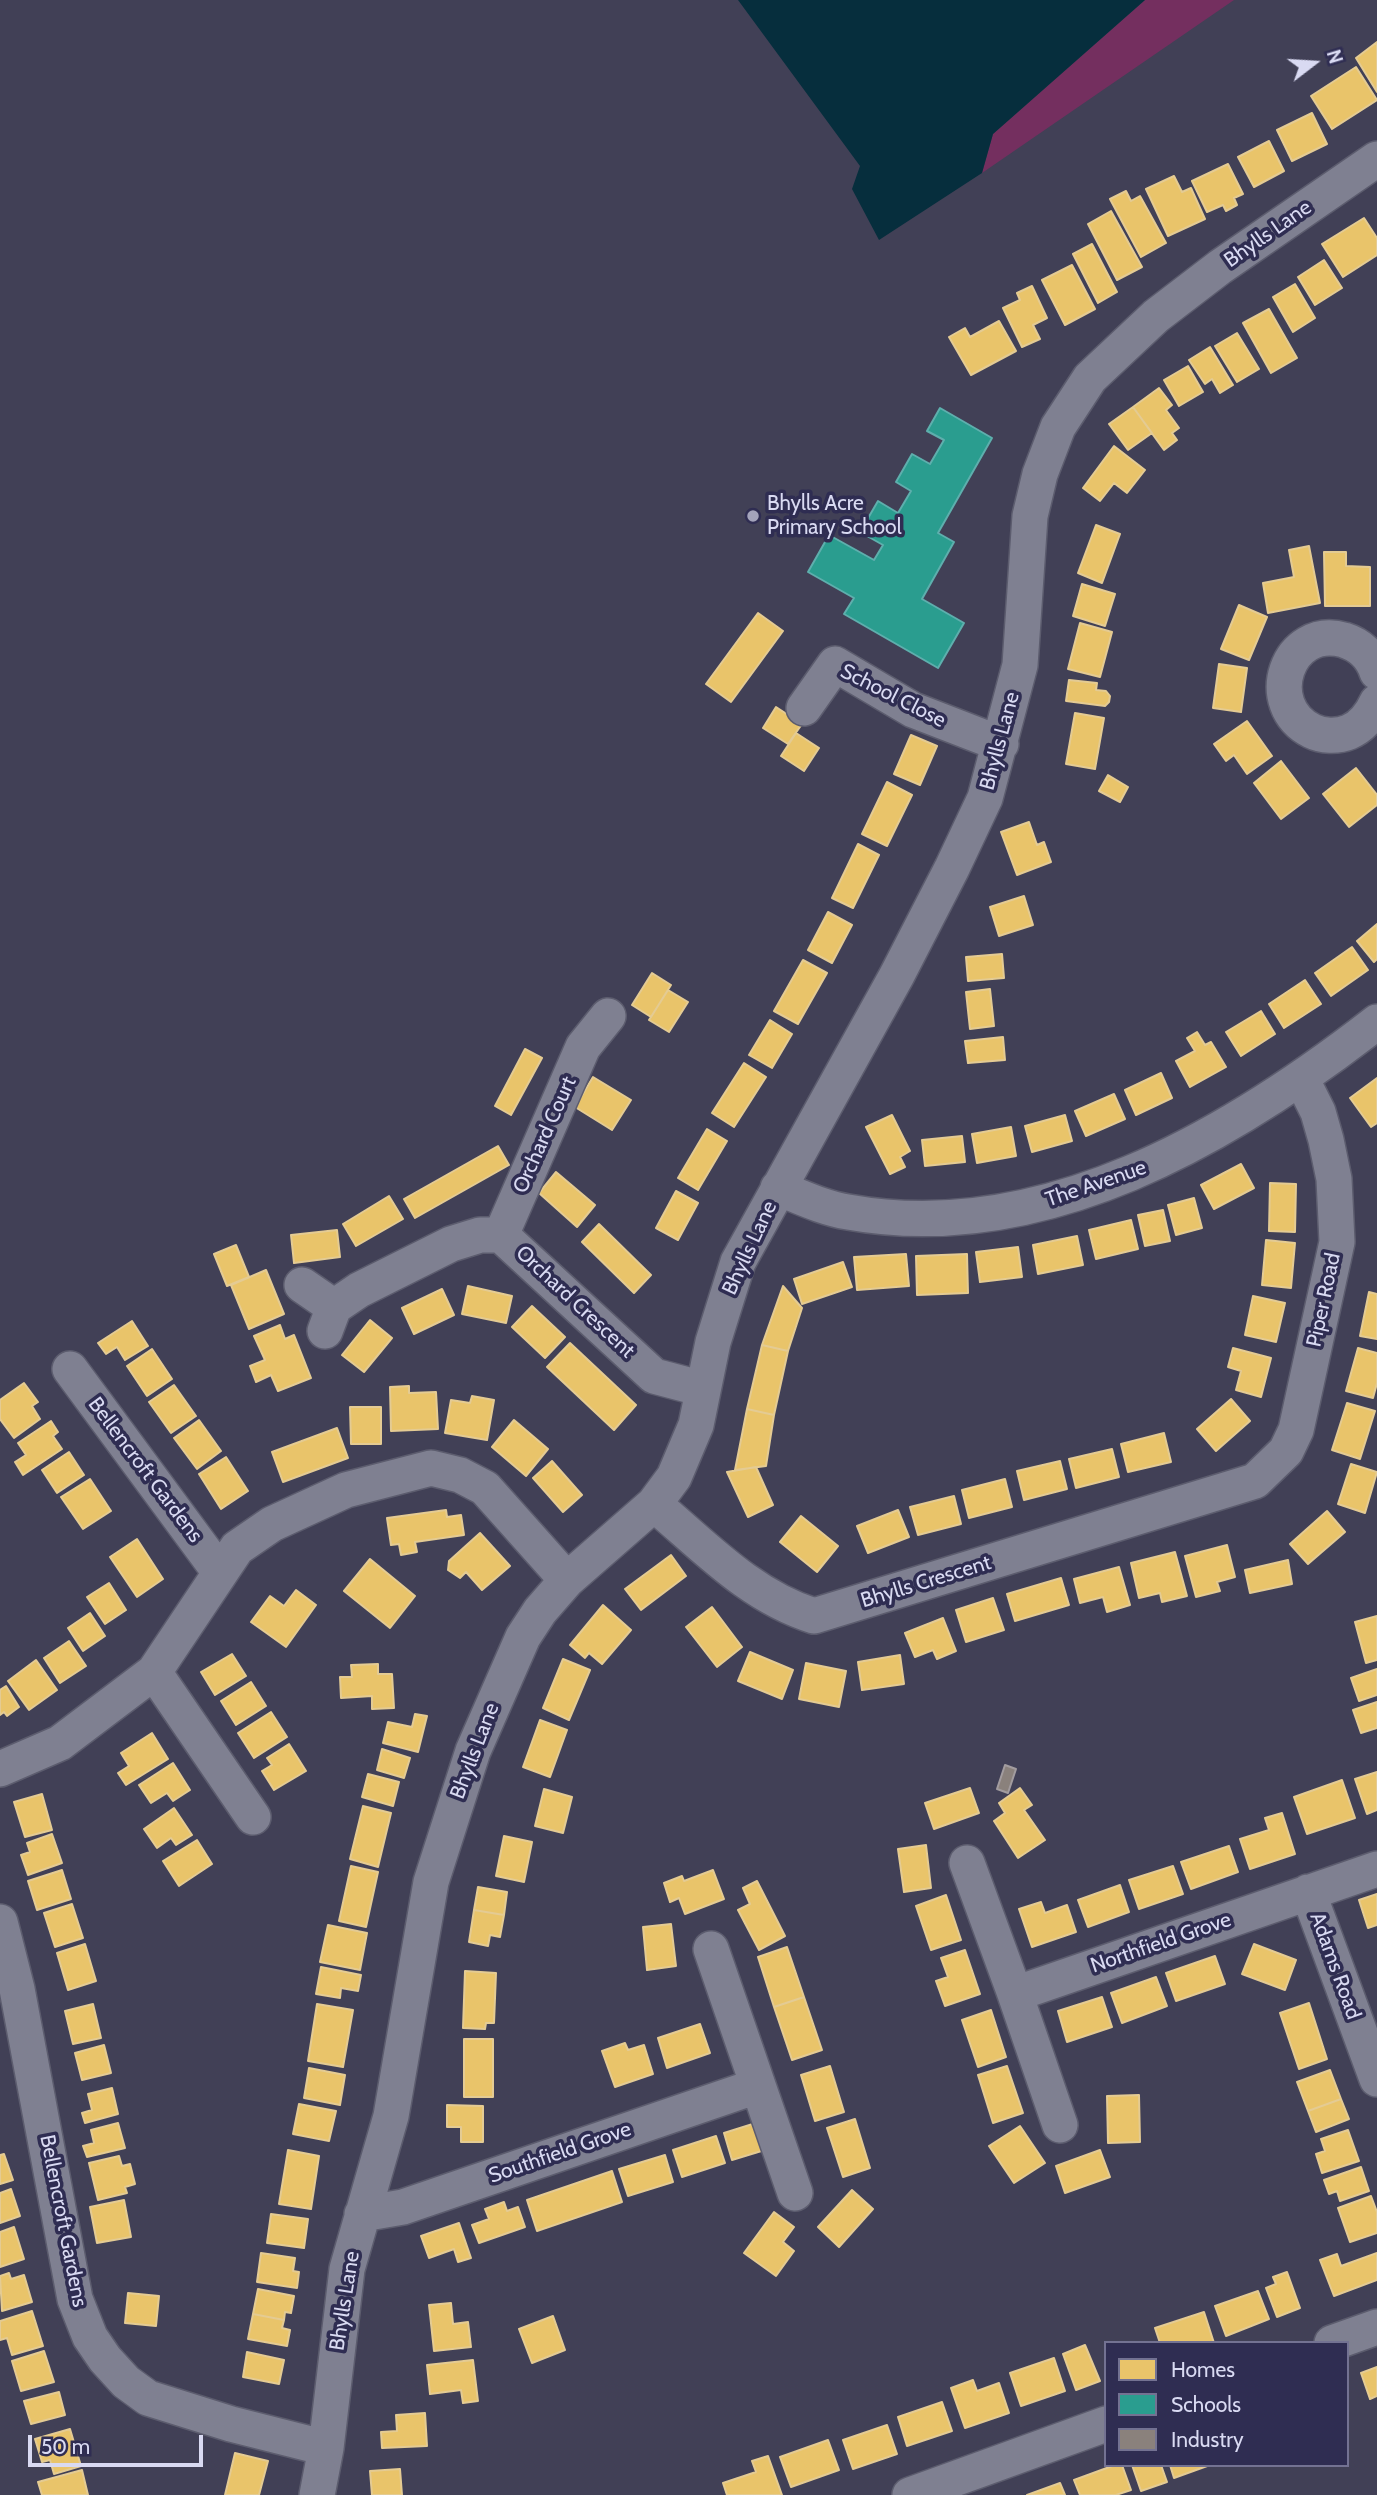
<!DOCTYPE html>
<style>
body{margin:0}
#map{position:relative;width:1377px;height:2495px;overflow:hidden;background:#414056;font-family:Cabin,sans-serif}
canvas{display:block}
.legend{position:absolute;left:1104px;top:2341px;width:245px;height:126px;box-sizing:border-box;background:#2f2d52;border:2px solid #737292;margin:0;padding:9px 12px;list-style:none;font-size:21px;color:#d9daf2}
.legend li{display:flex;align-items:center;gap:14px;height:35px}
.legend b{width:35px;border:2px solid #737292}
.north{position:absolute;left:1279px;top:28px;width:70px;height:70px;-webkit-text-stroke:5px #2f2d52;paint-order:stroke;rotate:73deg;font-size:19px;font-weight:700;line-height:28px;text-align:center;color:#d9daf2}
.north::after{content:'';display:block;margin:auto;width:24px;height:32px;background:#d9daf2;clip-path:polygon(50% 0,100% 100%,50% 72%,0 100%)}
.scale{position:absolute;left:28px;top:2435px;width:175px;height:32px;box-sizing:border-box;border:4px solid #d9daf2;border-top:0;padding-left:9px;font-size:21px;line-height:24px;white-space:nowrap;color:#d9daf2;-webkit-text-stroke:5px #2f2d52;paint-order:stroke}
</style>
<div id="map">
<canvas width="1377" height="2495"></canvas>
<ul class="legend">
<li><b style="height:19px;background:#e9c46a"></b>Homes</li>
<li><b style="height:19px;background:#2a9d8f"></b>Schools</li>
<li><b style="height:19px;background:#8a817c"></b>Industry</li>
</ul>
<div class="north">N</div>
<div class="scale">50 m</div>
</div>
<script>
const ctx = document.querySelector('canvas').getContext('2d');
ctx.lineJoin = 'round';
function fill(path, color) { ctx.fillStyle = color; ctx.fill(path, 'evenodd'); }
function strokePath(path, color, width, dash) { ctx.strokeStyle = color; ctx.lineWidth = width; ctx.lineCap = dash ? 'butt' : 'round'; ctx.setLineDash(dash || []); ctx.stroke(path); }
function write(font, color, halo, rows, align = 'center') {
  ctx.font = font + ' Cabin,sans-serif'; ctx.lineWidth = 7; ctx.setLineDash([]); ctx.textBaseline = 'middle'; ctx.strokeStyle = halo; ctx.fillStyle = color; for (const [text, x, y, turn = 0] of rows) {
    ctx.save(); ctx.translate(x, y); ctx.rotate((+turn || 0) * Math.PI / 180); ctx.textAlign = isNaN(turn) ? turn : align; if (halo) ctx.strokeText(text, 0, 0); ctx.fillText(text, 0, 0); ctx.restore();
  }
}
fill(new Path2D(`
 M1145 0H1234L982 173 993 134Z`), '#742f5f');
fill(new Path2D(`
 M738 0H1145L993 134 982 173 879 240 852 189 860 166Z`), '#062e3d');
const homes = new Path2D(`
 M1377 42V92L1356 58Z
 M1356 67 1377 100 1332 129 1311 96Z
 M1312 113 1327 144 1292 161 1277 130Z
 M1269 141 1284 171 1254 187 1238 157Z
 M1228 164 1243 194 1234 198 1237 205 1226 211 1223 205 1207 212 1192 181Z
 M1174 176 1182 192 1191 188 1205 219 1168 236 1146 189Z
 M1126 191 1131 201 1140 196 1166 243 1141 257 1110 199Z
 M1111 211 1142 267 1117 280 1088 224Z
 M1364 218 1377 238V255L1343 277 1322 244Z
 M1092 244 1117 292 1098 303 1073 254Z
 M1324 260 1342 288 1315 305 1298 277Z
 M1072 265 1095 309 1065 325 1042 280Z
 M1295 284 1315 318 1293 332 1273 297Z
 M1032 286 1047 318 1033 325 1040 339 1022 347 1003 308 1020 300 1017 293Z
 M1269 309 1297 358 1271 373 1243 323Z
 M999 321 1016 351 971 375 949 337 965 328 970 337Z
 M1237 333 1259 369 1237 382 1215 346Z
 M1210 347 1233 385 1220 393 1212 379 1205 384 1189 360Z
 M1188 366 1203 392 1179 406 1164 380Z
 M1159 388 1172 405 1166 410 1179 428 1172 433 1177 440 1164 450 1133 407Z
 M1133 407 1152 433 1128 450 1109 424Z
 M1114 446 1145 470 1127 493 1114 483 1100 501 1083 488Z
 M1096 525 1120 534 1102 583 1078 573Z
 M1309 546 1320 603 1268 613 1263 583 1294 577 1289 550Z
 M1324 552H1346V566L1370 567V606H1325Z
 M1082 584 1115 594 1105 626 1073 616Z
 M1239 605 1267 617 1249 660 1221 649Z
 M758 613 783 631 731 702 706 684Z
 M1080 623 1112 632 1100 677 1068 669Z
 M1219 664 1247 668 1241 712 1213 708Z
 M1069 680 1097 683 1096 690 1106 691 1110 696 1109 702 1105 706 1066 701Z
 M776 707 802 724 788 744 763 728Z
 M1075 713 1104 718 1095 769 1066 764Z
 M1247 721 1272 756 1247 774 1234 755 1226 761 1214 744Z
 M796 733 819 748 804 771 781 756Z
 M911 735 937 746 920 785 894 774Z
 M1281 761 1309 798 1281 819 1254 783Z
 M1356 768 1377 795V805L1349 827 1323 794Z
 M1108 775 1128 787 1120 802 1099 791Z
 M887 782 912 795 887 846 862 834Z
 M1029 822 1037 845 1044 842 1051 862 1017 875 1001 832Z
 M858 844 879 855 853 908 832 898Z
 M1024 896 1033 925 999 936 990 907Z
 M828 912 852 925 832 963 808 950Z
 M1377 924V959L1374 962 1357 941Z
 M1352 947 1368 970 1331 996 1315 973Z
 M1002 954 1004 978 968 981 966 957Z
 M803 960 827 973 798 1024 774 1011Z
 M652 973 671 985 651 1017 632 1005Z
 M1305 980 1321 1004 1284 1028 1269 1004Z
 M990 989 994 1026 970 1029 966 992Z
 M668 990 688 1002 669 1032 649 1020Z
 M1261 1011 1275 1034 1241 1056 1226 1032Z
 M770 1020 792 1034 772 1068 749 1055Z
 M1197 1032 1205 1045 1211 1042 1226 1067 1190 1087 1176 1061 1195 1051 1187 1038Z
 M1003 1037 1005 1060 968 1063 965 1041Z
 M525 1049 542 1058 511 1115 495 1106Z
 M744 1063 766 1077 734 1127 712 1113Z
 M1161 1073 1172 1098 1136 1115 1125 1090Z
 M593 1077 631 1100 612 1130 575 1107Z
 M1377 1078V1123L1371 1127 1350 1098Z
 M1114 1094 1125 1119 1086 1136 1075 1111Z
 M892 1115 910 1151 900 1157 905 1167 890 1174 866 1127Z
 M1065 1115 1072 1141 1032 1152 1025 1126Z
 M1011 1127 1016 1156 977 1163 972 1134Z
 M707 1129 727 1141 698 1190 678 1178Z
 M962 1136 965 1162 925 1166 922 1140Z
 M498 1146 509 1165 415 1218 404 1199Z
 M1241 1164 1254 1188 1214 1209 1201 1185Z
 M556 1172 595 1205 577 1227 539 1193Z
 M1270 1183 1296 1184 1295 1232 1269 1231Z
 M676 1191 698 1203 678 1240 656 1228Z
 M389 1196 403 1219 356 1246 343 1224Z
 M1194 1198 1202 1228 1176 1235 1168 1205Z
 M1163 1210 1170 1241 1145 1246 1138 1215Z
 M1131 1220 1138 1249 1096 1259 1089 1230Z
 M599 1224 651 1275 634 1293 582 1242Z
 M337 1230 340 1257 294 1263 291 1235Z
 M1077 1236 1083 1265 1038 1274 1033 1245Z
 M1266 1240 1295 1243 1291 1288 1262 1285Z
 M236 1245 249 1277 227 1286 214 1254Z
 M1018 1247 1022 1277 980 1282 976 1252Z
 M906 1254 909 1286 857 1290 854 1257Z
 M967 1254 968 1293 917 1295 916 1256Z
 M843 1262 852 1287 802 1304 794 1279Z
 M266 1270 284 1314 249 1329 231 1285Z
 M468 1286 512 1296 506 1323 462 1314Z
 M783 1286 802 1308 788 1351 762 1345Z
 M442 1289 454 1315 414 1334 402 1308Z
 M1369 1292 1377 1294V1339L1360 1336Z
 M1253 1296 1285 1303 1276 1342 1245 1335Z
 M532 1306 565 1337 545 1358 512 1327Z
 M370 1320 392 1338 364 1372 342 1355Z
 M132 1321 148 1346 125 1360 117 1347 106 1354 98 1343Z
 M280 1325 285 1339 294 1335 311 1378 278 1391 271 1375 256 1382 250 1366 265 1360 254 1336Z
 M570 1343 636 1405 614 1430 547 1367Z
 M762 1345 788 1351 774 1415 747 1409Z
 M1233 1348 1271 1358 1261 1397 1236 1390 1241 1371 1228 1367Z
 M1358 1348 1377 1353V1383L1373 1398 1346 1391Z
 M152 1349 172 1379 147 1396 127 1366Z
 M24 1383 38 1402 32 1406 40 1419 14 1438 0 1419V1400Z
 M174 1385 196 1416 171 1433 149 1402Z
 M409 1386V1393L436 1392 438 1429 391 1431 390 1387Z
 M472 1396 494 1400 487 1440 445 1433 451 1400 470 1403Z
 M1231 1399 1250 1421 1216 1451 1197 1429Z
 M1347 1403 1375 1411 1360 1459 1332 1450Z
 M350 1407H381V1444H351Z
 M747 1409 774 1415 766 1466 735 1470Z
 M199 1420 221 1451 197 1469 174 1438Z
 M514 1420 548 1449 526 1476 492 1447Z
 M51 1421 58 1432 53 1436 62 1449 23 1475 15 1462 26 1455 18 1443Z
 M337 1428 348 1458 283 1482 272 1452Z
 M1164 1433 1171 1462 1128 1472 1121 1444Z
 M1112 1449 1119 1477 1076 1488 1069 1459Z
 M69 1452 84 1475 57 1493 42 1470Z
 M226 1457 248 1491 221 1509 199 1474Z
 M552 1461 582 1495 563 1512 533 1478Z
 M1060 1461 1067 1489 1024 1500 1017 1471Z
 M1351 1464 1377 1472 1365 1513 1338 1504Z
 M756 1467 773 1505 748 1517 727 1472Z
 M90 1479 111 1511 83 1529 61 1497Z
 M1005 1479 1012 1507 969 1518 962 1490Z
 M954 1496 961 1524 918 1535 910 1507Z
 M446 1510 447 1517 461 1515 464 1535 415 1542 417 1552 401 1555 399 1544 391 1545 387 1518Z
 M898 1510 909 1537 868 1553 857 1526Z
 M1327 1511 1345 1532 1308 1564 1290 1544Z
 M801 1516 838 1546 817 1572 780 1542Z
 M480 1533 510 1566 482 1590 466 1572 460 1578 448 1570 449 1561Z
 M137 1539 163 1579 137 1597 110 1557Z
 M1227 1545 1235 1577 1217 1582 1220 1591 1196 1597 1185 1556Z
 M1175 1552 1187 1596 1162 1602 1160 1593 1139 1598 1131 1563Z
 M671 1555 686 1576 641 1610 625 1589Z
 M370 1559 415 1596 390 1628 344 1591Z
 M1288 1560 1292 1584 1250 1593 1245 1570Z
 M1119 1567 1130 1605 1107 1612 1103 1597 1080 1603 1074 1579Z
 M1061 1578 1069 1605 1015 1621 1007 1594Z
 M109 1583 126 1610 105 1624 87 1597Z
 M296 1590 316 1605 286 1647 251 1622 270 1596 284 1606Z
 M993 1598 1004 1630 966 1642 956 1610Z
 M603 1605 631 1630 602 1664 589 1653 585 1658 570 1645Z
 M712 1607 742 1647 717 1667 686 1627Z
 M90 1613 105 1636 83 1651 68 1628Z
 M1377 1616V1660L1366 1663 1355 1622Z
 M943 1618 956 1651 937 1659 933 1650 915 1657 905 1633Z
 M69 1641 86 1666 60 1683 44 1658Z
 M750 1652 793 1670 782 1699 738 1681Z
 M232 1654 246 1676 215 1695 201 1672Z
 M900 1655 904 1684 862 1690 858 1662Z
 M563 1659 590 1670 569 1720 543 1708Z
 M36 1660 57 1690 29 1710 8 1681Z
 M806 1663 846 1671 839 1707 799 1699Z
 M378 1664V1674H392L394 1708 372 1709V1696L341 1698 340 1677H352L351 1665Z
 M1377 1669V1695L1359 1701 1351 1678Z
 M251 1682 266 1706 236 1725 221 1701Z
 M6 1686 19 1707 7 1716 4 1712 0 1715V1690Z
 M1377 1702V1728L1361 1733 1353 1710Z
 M271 1712 287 1737 254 1758 238 1733Z
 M415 1714 427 1716 418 1752 383 1743 388 1722 412 1727Z
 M540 1720 567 1730 550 1777 523 1767Z
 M152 1733 168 1759 126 1785 118 1773 129 1766 121 1753Z
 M289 1744 306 1771 274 1790 262 1771 272 1765 267 1758Z
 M382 1749 410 1758 404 1778 377 1770Z
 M173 1763 190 1790 173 1801 167 1793 151 1803 139 1785Z
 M1377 1772V1810L1367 1814 1355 1779Z
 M368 1774 399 1782 393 1806 362 1797Z
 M1342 1780 1355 1818 1307 1834 1294 1797Z
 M970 1788 979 1813 934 1829 925 1803Z
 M1020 1788 1032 1805 1024 1810 1045 1840 1018 1858 994 1821 1005 1813 999 1803Z
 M544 1789 572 1797 563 1833 535 1826Z
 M42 1794 52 1830 25 1837 14 1802Z
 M363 1806 391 1813 378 1867 350 1859Z
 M174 1808 192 1835 176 1845 171 1838 157 1848 144 1829Z
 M1282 1813 1295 1854 1250 1869 1240 1839 1269 1830 1265 1818Z
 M52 1834 62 1863 28 1875 21 1855 30 1852 27 1843Z
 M504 1836 532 1842 524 1882 496 1876Z
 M197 1840 212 1864 179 1886 163 1861Z
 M926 1845 931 1888 904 1892 898 1849Z
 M1229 1846 1238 1872 1191 1889 1181 1862Z
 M351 1866 378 1872 366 1927 339 1921Z
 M1173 1866 1183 1894 1139 1909 1129 1880Z
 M62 1870 71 1899 37 1910 28 1881Z
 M713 1870 724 1899 685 1914 679 1898 670 1902 664 1883 682 1876 684 1881Z
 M757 1881 785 1936 759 1950 738 1910 750 1904 743 1888Z
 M1120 1885 1129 1912 1088 1927 1078 1900Z
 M478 1887 507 1892 504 1915 474 1910Z
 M1377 1894V1925L1368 1928 1359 1900Z
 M946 1895 961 1940 931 1950 916 1906Z
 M1041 1902 1045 1913 1067 1905 1076 1932 1032 1947 1019 1909Z
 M72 1904 83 1938 55 1947 44 1913Z
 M474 1910 504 1915 500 1937 490 1935 488 1946 469 1942Z
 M671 1924 676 1966 647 1970 643 1927Z
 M328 1925 367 1933 360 1970 320 1962Z
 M85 1944 96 1981 68 1990 57 1953Z
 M1254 1944 1296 1960 1285 1990 1242 1974Z
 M787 1947 804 1997 774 2007 758 1957Z
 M965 1950 980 1994 945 2006 936 1981 948 1977 941 1958Z
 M1215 1956 1225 1984 1176 2001 1166 1973Z
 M321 1967 361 1975 358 1991 341 1988 340 1998 316 1994Z
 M465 1971 496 1973 494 2023H486L485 2029 463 2028Z
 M1156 1977 1167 2006 1122 2023 1111 1993Z
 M804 1997 822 2050 792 2060 774 2007Z
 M1102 1997 1112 2027 1067 2042 1058 2011Z
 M1309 2003 1327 2059 1299 2069 1280 2013Z
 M93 2004 101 2038 73 2044 65 2011Z
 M317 2004 353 2010 343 2067 308 2061Z
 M991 2010 1006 2057 978 2067 962 2020Z
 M700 2024 710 2053 667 2068 658 2038Z
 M464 2039H493V2097H464Z
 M625 2043 628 2050 644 2045 653 2074 615 2087 602 2051Z
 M104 2045 111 2073 82 2080 75 2053Z
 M830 2066 844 2112 815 2121 801 2075Z
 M1007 2066 1023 2113 993 2123 978 2075Z
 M309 2068 345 2075 340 2105 304 2098Z
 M1330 2070 1341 2099 1308 2111 1297 2082Z
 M112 2088 118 2114 85 2123 82 2113 92 2110 88 2094Z
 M1139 2095 1140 2142 1108 2143 1107 2096Z
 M1341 2099 1349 2119 1316 2132 1308 2111Z
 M299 2104 336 2111 329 2141 293 2134Z
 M447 2105 483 2106V2142H461V2127H447Z
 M855 2119 870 2168 843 2177 827 2128Z
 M759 2122 768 2149 732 2160 724 2133Z
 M118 2123 125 2148 87 2157 83 2146 94 2143 91 2130Z
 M1020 2126 1045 2163 1014 2183 989 2146Z
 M1348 2130 1359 2161 1322 2173 1316 2154 1325 2151 1321 2139Z
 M716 2136 725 2163 682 2177 673 2150Z
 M288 2150 319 2156 311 2209 279 2204Z
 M1100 2150 1110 2177 1065 2193 1056 2166Z
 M4 2154 13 2180 0 2184V2155Z
 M665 2155 673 2182 628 2196 619 2169Z
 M119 2156 122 2166 130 2164 135 2184 125 2187 127 2193 98 2200 89 2163Z
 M1361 2167 1369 2191 1340 2201 1337 2191 1329 2194 1324 2180Z
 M612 2171 622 2202 537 2231 527 2200Z
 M11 2189 20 2216 0 2223V2193Z
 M852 2190 873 2209 839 2247 818 2227Z
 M1371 2196 1377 2212V2233L1350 2242 1338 2208Z
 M124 2200 131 2237 97 2243 90 2207Z
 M504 2202 507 2211 518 2207 525 2227 479 2243 472 2225 489 2219 485 2209Z
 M774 2212 794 2227 783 2242 794 2251 776 2276 744 2253Z
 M271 2214 308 2219 304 2248 267 2243Z
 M459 2223 471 2258 458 2262 454 2249 429 2258 421 2236Z
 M14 2227 24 2259 0 2267V2232Z
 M261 2253 295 2258 293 2271 299 2272 297 2288 257 2282Z
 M1377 2253V2280L1334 2296 1320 2260 1337 2254 1341 2266Z
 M1287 2272 1300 2308 1277 2317 1266 2288 1276 2284 1273 2277Z
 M9 2273 11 2279 24 2275 32 2302 2 2311 0 2276Z
 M258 2289 294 2296 291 2313 285 2312 284 2320 253 2314Z
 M1258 2291 1269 2319 1226 2336 1215 2306Z
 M128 2293 159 2296 156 2326 125 2323Z
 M451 2303 453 2324 468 2322 471 2347 434 2351 429 2305Z
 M32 2311 43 2346 12 2355 7 2338 0 2340V2321Z
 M1204 2312 1214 2343H1160L1155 2328Z
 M253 2314 284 2320 282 2328 290 2330 287 2346 248 2339Z
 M553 2316 565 2350 532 2363 519 2329Z
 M1085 2345 1100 2381 1076 2390 1063 2354Z
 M44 2351 54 2382 21 2391 12 2361Z
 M247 2352 284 2360 279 2384 243 2377Z
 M1054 2358 1065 2391 1021 2406 1010 2373Z
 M473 2360 478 2401 463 2403 461 2390 430 2394 427 2365Z
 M1377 2367V2396L1370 2399 1361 2373Z
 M973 2380 977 2391 999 2383 1009 2413 965 2428 951 2388Z
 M59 2392 65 2415 31 2424 24 2401Z
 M942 2402 952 2431 907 2446 898 2417Z
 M425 2413 427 2446 382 2448 381 2432 397 2431 396 2415Z
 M887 2425 897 2454 853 2469 843 2440Z
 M70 2429 81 2466 54 2474 50 2460 42 2462 35 2439Z
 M828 2440 839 2470 791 2487 780 2457Z
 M235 2453 268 2461 259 2495H225Z
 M768 2456 782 2495H727L723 2483 756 2472 752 2461Z
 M1115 2465H1122L1131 2490 1116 2495H1080L1074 2480Z
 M1132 2465H1161L1167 2482 1141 2491Z
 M1170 2465H1210L1174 2478Z
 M400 2469 402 2495H372L370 2471Z
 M82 2470 88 2495H42L38 2482Z
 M1060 2483 1065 2495H1027Z`);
fill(homes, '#e9c46a');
strokePath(homes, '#e4cb93', 2);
const schools = new Path2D(`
 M940 408 992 438 938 533 954 542 922 599 964 623 938 668 844 614 854 598 808 572 829 535 874 560 883 545 860 532 878 501 898 513 911 491 896 482 912 454 930 464 944 440 927 431Z`);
fill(schools, '#2a9d8f');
strokePath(schools, '#5eafad', 2);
const industry = new Path2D(`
 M1005 1765 1016 1769 1008 1793 997 1789Z`);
fill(industry, '#8a817c');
strokePath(industry, '#a29c9f', 2);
const minor = new Path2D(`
 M1377 672C1372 656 1360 645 1344 640 1287 624 1260 705 1312 731 1322 736 1337 737 1349 732 1363 726 1371 715 1377 702
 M804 708 835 664 913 710 1001 744
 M778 1188C801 1197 823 1208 848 1212 1043 1247 1229 1137 1377 1022
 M501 1235 583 1047 608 1016
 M302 1285 334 1307
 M325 1331 334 1307 359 1290 451 1244 480 1235H501L654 1376 703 1389
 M70 1369 219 1571
 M654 1504C704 1546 750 1596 814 1616L1255 1481 1286 1451 1296 1430 1337 1242 1334 1179 1326 1140 1318 1112 1301 1078
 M154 1672 253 1817
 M0 1769 60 1743 154 1672 237 1548 272 1524 346 1490 431 1468 460 1475 485 1488 567 1580
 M967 1863 1015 1994 1377 1869
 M1308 1892 1377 2079
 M0 1922 17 1989 75 2299 90 2337 105 2359 126 2382 148 2398 231 2424 326 2448
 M711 1949 795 2193
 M1015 1994 1060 2125
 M362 2214 403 2207 757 2086
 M1332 2343 1377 2327
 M317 2495 326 2448 347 2269 391 2116 431 1882 473 1751 523 1637 540 1611 567 1580 654 1504 674 1477 696 1425 713 1342 738 1262 897 975 952 868 985 798 1020 665 1030 516 1040 474 1058 427 1090 378 1156 316 1220 267 1377 159
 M910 2495 1106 2424`);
strokePath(minor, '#5c5c6e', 38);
strokePath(minor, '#7f8091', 35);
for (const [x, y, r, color] of [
 [753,516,7,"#a4a4bb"]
]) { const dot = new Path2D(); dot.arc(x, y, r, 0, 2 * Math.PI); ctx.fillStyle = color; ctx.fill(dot); strokePath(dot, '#2f2d52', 2.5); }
write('21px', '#d9daf2', '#2f2d52', [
 ["Bhylls Lane",1268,234,-35],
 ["School Close",893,696,27],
 ["Bhylls Lane",1000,741,-75],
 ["Orchard Court",545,1135,-66],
 ["The Avenue",1096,1184,-19],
 ["Bhylls Lane",750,1248,-65],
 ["Piper Road",1324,1300,-78],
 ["Orchard Crescent",575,1302,43],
 ["Bellencroft Gardens",145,1470,53],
 ["Bhylls Crescent",926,1582,-17],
 ["Bhylls Lane",475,1751,-69],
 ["Northfield Grove",1161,1943,-19],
 ["Adams Road",1335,1966,70],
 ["Southfield Grove",560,2153,-19],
 ["Bellencroft Gardens",63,2221,79],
 ["Bhylls Lane",345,2301,-81]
]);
write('21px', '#d9daf2', '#2f2d52', [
 ["Bhylls Acre",767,504],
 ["Primary School",767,528]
], 'left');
</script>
